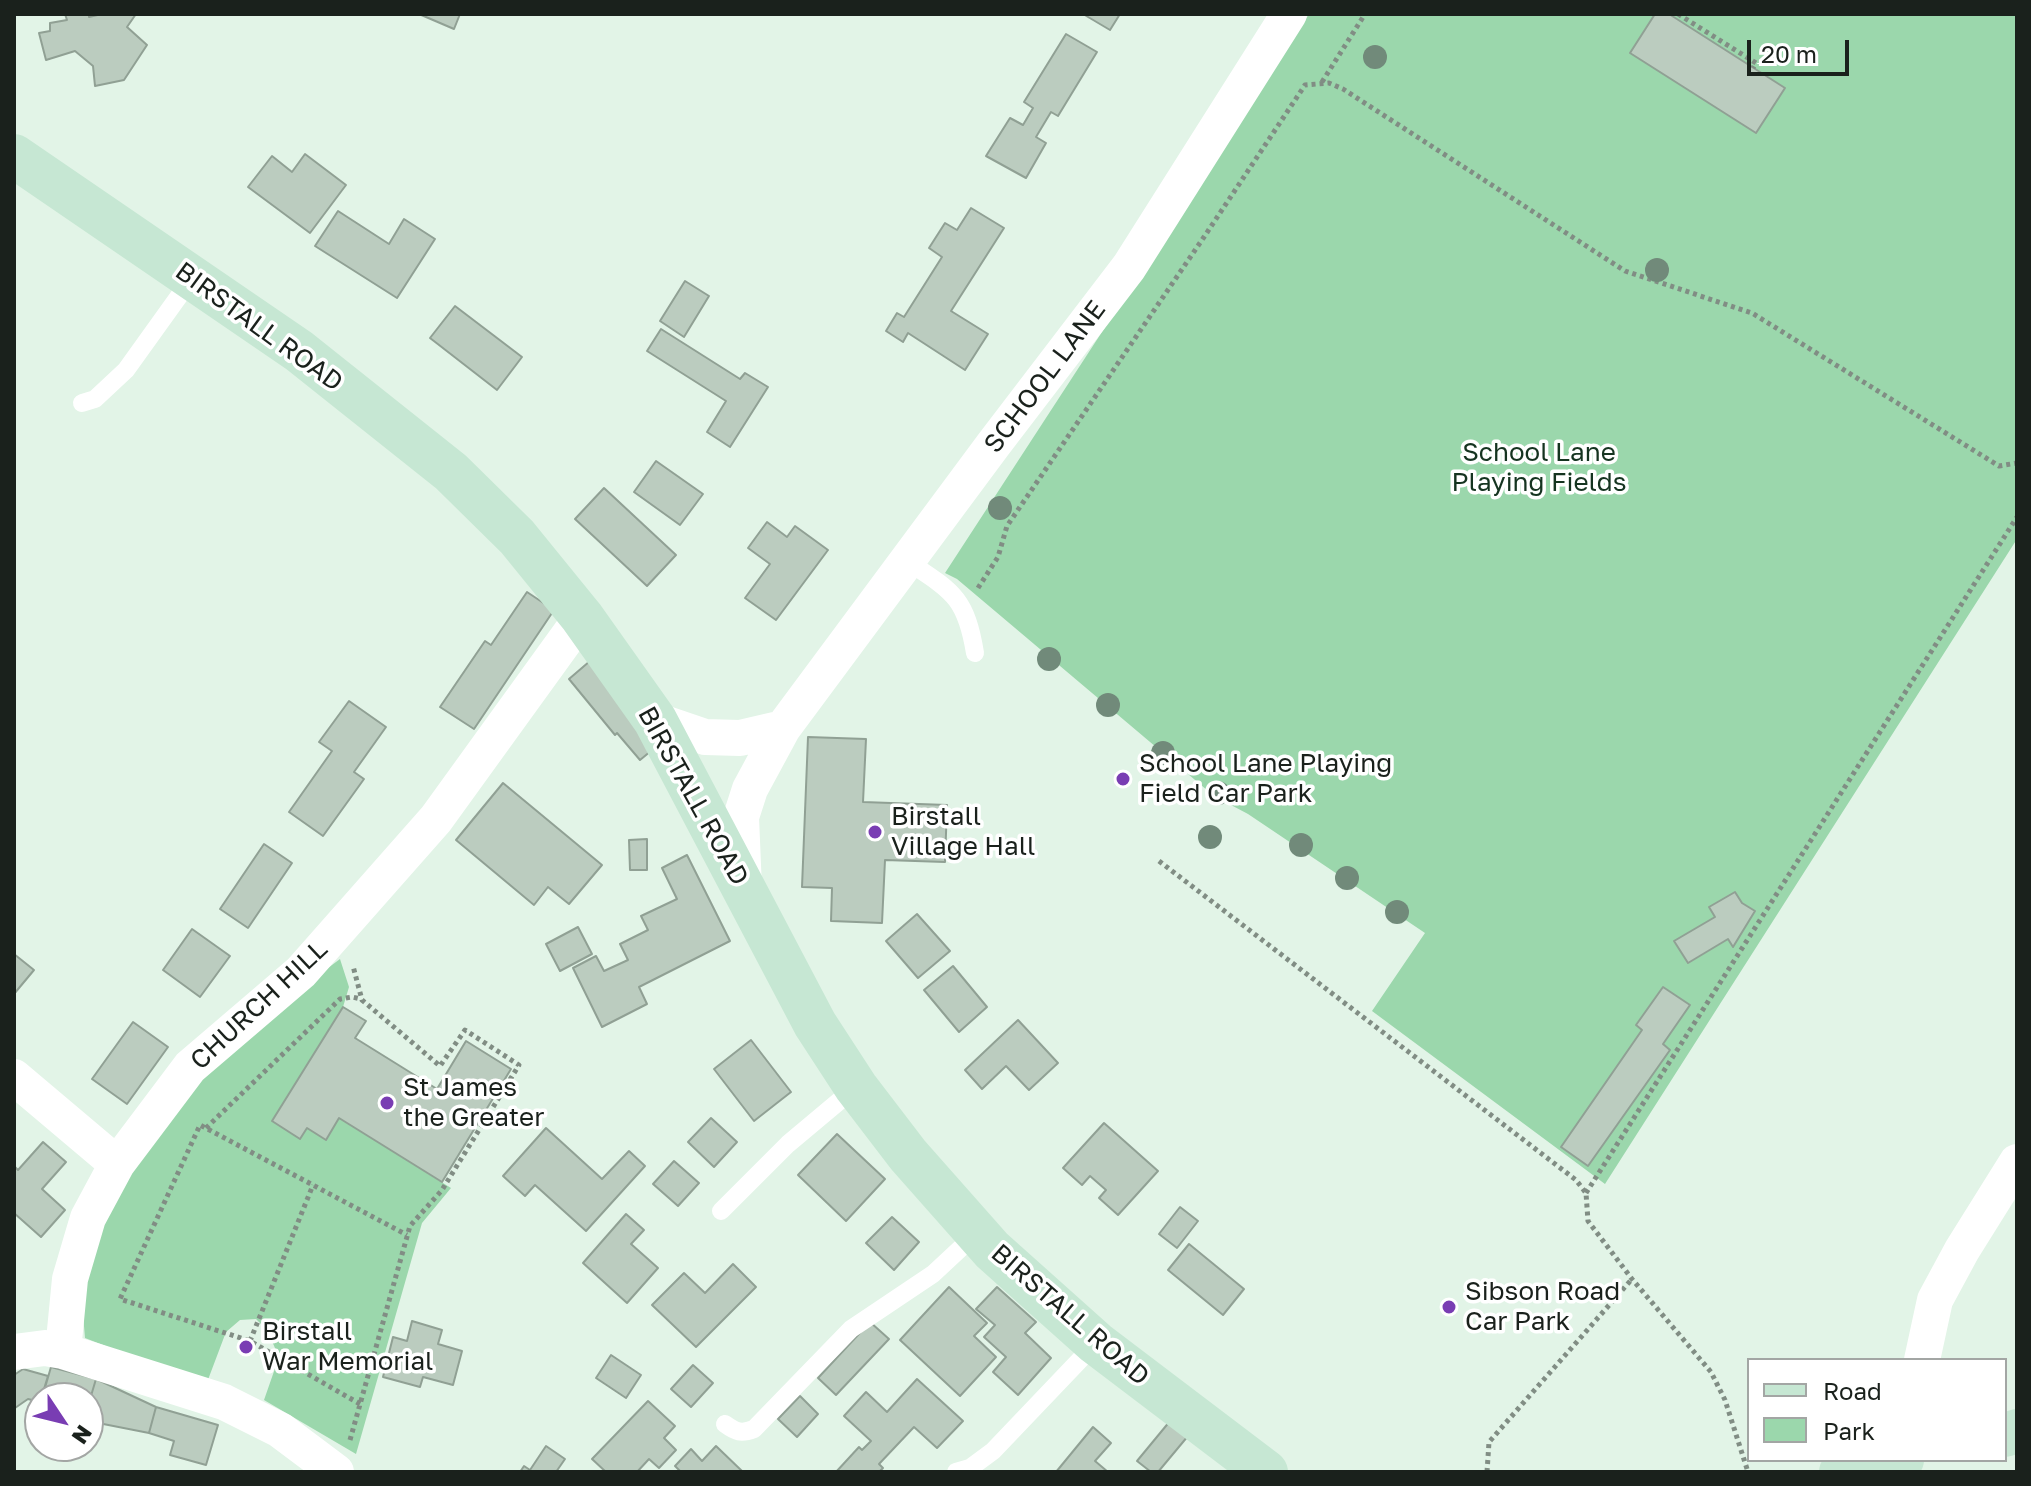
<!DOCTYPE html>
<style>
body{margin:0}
#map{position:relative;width:2031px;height:1486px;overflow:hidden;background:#e2f4e7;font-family:"Golos Text",sans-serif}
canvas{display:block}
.frame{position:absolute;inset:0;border:16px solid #1a211c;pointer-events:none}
.legend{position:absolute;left:1747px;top:1358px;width:260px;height:104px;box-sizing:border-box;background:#fff;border:2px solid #a3a6a4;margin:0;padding:10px 14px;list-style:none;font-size:24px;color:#1a211c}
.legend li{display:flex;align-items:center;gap:16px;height:40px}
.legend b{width:40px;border:2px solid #a3a6a4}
.north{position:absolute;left:24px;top:1382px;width:80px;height:80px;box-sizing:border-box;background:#fff;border:2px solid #a3a6a4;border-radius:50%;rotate:125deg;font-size:22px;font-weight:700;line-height:32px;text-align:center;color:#1a211c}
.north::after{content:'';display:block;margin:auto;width:28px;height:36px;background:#793db3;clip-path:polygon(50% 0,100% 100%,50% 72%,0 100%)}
.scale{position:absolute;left:1747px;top:40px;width:102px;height:36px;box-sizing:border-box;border:4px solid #1a211c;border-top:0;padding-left:10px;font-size:24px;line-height:28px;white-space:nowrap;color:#1a211c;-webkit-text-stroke:6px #fff;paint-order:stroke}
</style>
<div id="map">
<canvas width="2031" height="1486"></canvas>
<div class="frame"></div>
<ul class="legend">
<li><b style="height:10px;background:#c6e7d3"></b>Road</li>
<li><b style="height:22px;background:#9bd7ac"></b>Park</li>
</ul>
<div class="north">N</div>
<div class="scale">20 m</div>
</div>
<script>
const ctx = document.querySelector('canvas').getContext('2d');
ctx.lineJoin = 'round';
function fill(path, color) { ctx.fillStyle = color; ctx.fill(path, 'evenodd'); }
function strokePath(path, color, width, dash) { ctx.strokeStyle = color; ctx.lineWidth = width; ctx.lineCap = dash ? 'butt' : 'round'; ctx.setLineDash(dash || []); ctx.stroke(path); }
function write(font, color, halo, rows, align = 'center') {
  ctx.font = font + ' "Golos Text",sans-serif'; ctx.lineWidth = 7; ctx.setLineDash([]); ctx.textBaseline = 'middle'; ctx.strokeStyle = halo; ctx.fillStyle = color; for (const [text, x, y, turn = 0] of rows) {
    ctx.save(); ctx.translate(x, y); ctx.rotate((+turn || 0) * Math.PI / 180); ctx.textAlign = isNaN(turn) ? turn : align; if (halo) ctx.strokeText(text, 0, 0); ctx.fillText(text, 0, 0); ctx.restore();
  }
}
fill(new Path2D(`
 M1309 14H2017V539L1605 1184 1372 1011 1425 933 1248 814 1214 796 957 579 945 573Z
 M340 959 349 987 343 1007 273 1121 300 1139 307 1128 326 1139 339 1118 451 1188 422 1223 356 1454 264 1400 279 1357 267 1330 256 1319 240 1320 226 1332 206 1385 85 1338 82 1302 92 1248 123 1178 207 1072 312 980Z`), '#9bd7ac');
const building = new Path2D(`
 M65 14H89V17L102 14H136L127 27 147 45 124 80 95 86 93 66 75 51 46 60 39 33 50 31V23L67 20Z
 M419 14H460L454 29Z
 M1083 14H1120L1110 30Z
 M1655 14H1669L1785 88 1756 133 1630 53Z
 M1066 34 1097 52 1058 116 1051 112 1036 137 1046 143 1026 178 986 156 1010 118 1023 125 1033 108 1024 102Z
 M305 154 346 185 310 233 248 187 272 156 292 172Z
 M971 208 1004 228 951 311 988 334 965 370 908 333 903 342 886 331 897 313 904 317 942 257 929 248 945 223 957 230Z
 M338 211 389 244 404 219 435 239 397 298 315 246Z
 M685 281 709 296 684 337 660 321Z
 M455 306 522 357 497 390 430 338Z
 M661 329 740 379 745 373 768 387 730 447 707 432 726 401 647 351Z
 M656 461 703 494 680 525 634 492Z
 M604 488 676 555 647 586 575 519Z
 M767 522 787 537 795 526 828 550 776 620 745 598 770 564 748 548Z
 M527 592 554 610 474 729 440 707 485 641 491 645Z
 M590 661 657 746 640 760 617 733 615 735 569 679Z
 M349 701 386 727 354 772 364 779 323 836 289 812 332 751 319 742Z
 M808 737 866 739 863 802 947 805 945 862 885 860 882 923 831 921 832 888 802 887Z
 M503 783 602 865 569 904 548 887 534 905 456 840Z
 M647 839V870H630L629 840Z
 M264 844 292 863 248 928 220 909Z
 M687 855 730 941 639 987 647 1004 602 1027 573 968 596 956 604 971 628 960 620 944 648 930 641 916 677 899 662 868Z
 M1735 892 1742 903 1755 911 1733 947 1728 939 1688 963 1674 941 1715 917 1709 907Z
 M917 914 950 951 918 978 886 941Z
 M578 927 592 954 560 971 546 944Z
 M192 929 230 956 200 997 163 970Z
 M14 954 34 970 14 994Z
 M953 966 987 1007 959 1032 924 990Z
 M1663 987 1690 1005 1663 1044 1670 1050 1588 1166 1561 1147 1642 1030 1636 1025Z
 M343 1007 366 1021 355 1038 437 1089 466 1041 511 1069 442 1182 339 1118 326 1140 307 1128 300 1139 272 1121Z
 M1018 1020 1058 1063 1029 1090 1006 1066 982 1089 965 1070Z
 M133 1022 168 1047 127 1104 92 1079Z
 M751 1040 791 1092 754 1121 714 1069Z
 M711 1118 737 1142 714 1167 688 1142Z
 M1104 1123 1158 1171 1118 1215 1099 1198 1106 1190 1090 1176 1082 1185 1063 1168Z
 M546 1128 602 1179 629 1151 645 1166 586 1231 535 1185 525 1196 503 1176Z
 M837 1134 885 1179 846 1221 798 1175Z
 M43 1142 66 1162 42 1189 65 1210 41 1237 14 1213V1166L18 1170Z
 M674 1161 699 1183 678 1206 653 1184Z
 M1180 1207 1198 1221 1177 1248 1159 1234Z
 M626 1214 644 1230 631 1244 658 1268 627 1303 583 1263Z
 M892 1217 919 1242 894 1270 866 1243Z
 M1189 1244 1244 1289 1223 1315 1168 1270Z
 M733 1264 756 1287 696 1347 652 1305 684 1273 705 1293Z
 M949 1287 987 1323 974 1336 996 1357 960 1396 900 1340Z
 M997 1287 1036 1322 1025 1333 1051 1358 1018 1395 993 1372 1006 1357 984 1337 995 1325 976 1309Z
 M412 1321 442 1330 438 1344 462 1351 453 1385 423 1377 420 1387 383 1377 393 1337 407 1341Z
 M870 1322 889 1339 836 1395 818 1378Z
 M611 1355 641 1375 626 1398 596 1378Z
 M693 1365 713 1383 691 1407 671 1389Z
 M51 1367 96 1379 88 1406V1398H42Z
 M23 1369 48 1376 40 1402 28 1399 15 1408 14 1375Z
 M96 1379 156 1407 149 1433 88 1421V1406Z
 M917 1379 963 1421 937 1448 914 1427 879 1464 883 1468 879 1472H836L859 1447 862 1450 871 1441 844 1416 866 1392 887 1412Z
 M800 1396 818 1414 797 1437 778 1419Z
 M648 1401 675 1426 664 1438 676 1450 659 1468 649 1459 637 1472H606L592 1459Z
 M156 1407 218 1425 206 1465 170 1455 174 1441 149 1433Z
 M1175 1415 1193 1430 1158 1472H1151L1137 1461Z
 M1093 1427 1111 1443 1095 1461 1108 1472H1056Z
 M546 1446 565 1459 556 1472H520L524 1466 530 1470Z
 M716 1446 743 1472H681L675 1466 691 1449 702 1461Z`);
fill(building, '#bbccbf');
strokePath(building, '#90a094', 2);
strokePath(new Path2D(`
 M1678 14 1756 63 1753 68
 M1322 82 1365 14
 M978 588 998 557 1007 526 1204 237 1305 85 1329 83 1343 89 1625 271 1752 313 1999 466 2017 463
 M1159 861 1576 1180 1586 1193 1588 1221 1632 1279 1711 1372 1725 1400 1748 1472
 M206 1128 340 999 352 997 361 999
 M1586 1193 2017 517
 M250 1341 313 1185
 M360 1404 250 1341 120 1299 200 1125 407 1235
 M350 1440 410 1226 442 1190 519 1065 465 1030 440 1066 362 1000 353 966
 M1487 1472 1489 1442 1632 1279`), '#818d84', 5, [4, 4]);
strokePath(new Path2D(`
 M82 403 95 399 126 370 192 278
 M907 561C952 591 966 597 975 653
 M721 1211 788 1144 856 1087
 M725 1424C736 1432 741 1434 754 1429L851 1329 933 1274 977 1233
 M956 1472 970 1468 993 1451 1096 1343`), '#fff', 18);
strokePath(new Path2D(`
 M655 720 705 737 740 738 783 728
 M744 889 741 817 750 789 783 728 993 445 1129 267 1289 14
 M14 1077 117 1164
 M63 1351 70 1279 88 1218 117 1164 190 1067 301 972 436 819 582 617
 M14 1352 45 1348 63 1351 224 1402 280 1430 336 1472
 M1922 1360 1935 1300 1962 1250 2017 1162`), '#fff', 36);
strokePath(new Path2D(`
 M14 156 299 351 451 472 517 537 582 617 655 720 815 1024 856 1087 908 1155 992 1250 1096 1343 1266 1472
 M2005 1435 2017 1431
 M1841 1472 1902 1460`), '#c6e7d3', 44);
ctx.fillStyle = '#718a7a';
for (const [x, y] of [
 [1375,57],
 [1657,270],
 [1000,508],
 [1049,659],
 [1108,705],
 [1163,753],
 [1218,793],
 [1210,837],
 [1301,845],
 [1347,878],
 [1397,912]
]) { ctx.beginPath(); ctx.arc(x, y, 12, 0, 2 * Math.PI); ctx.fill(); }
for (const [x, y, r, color] of [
 [1123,779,8,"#793db3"],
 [875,832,8,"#793db3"],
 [387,1103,8,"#793db3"],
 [1449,1307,8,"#793db3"],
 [246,1347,8,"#793db3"]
]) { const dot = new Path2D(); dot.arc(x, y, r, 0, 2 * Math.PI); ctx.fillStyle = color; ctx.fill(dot); strokePath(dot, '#fff', 3); }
write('26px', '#1a211c', '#fff', [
 ["BIRSTALL ROAD",259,327,36],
 ["SCHOOL LANE",1045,377,-53],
 ["BIRSTALL ROAD",693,796,61],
 ["CHURCH HILL",259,1005,-43],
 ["BIRSTALL ROAD",1070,1315,41]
]);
write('26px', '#153420', '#fff', [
 ["School Lane",1539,453],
 ["Playing Fields",1539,483]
]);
write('26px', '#1a211c', '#fff', [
 ["School Lane Playing",1139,764],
 ["Field Car Park",1139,794],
 ["Birstall",891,817],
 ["Village Hall",891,847],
 ["St James",403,1088],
 ["the Greater",403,1118],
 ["Sibson Road",1465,1292],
 ["Car Park",1465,1322],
 ["Birstall",262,1332],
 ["War Memorial",262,1362]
], 'left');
</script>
